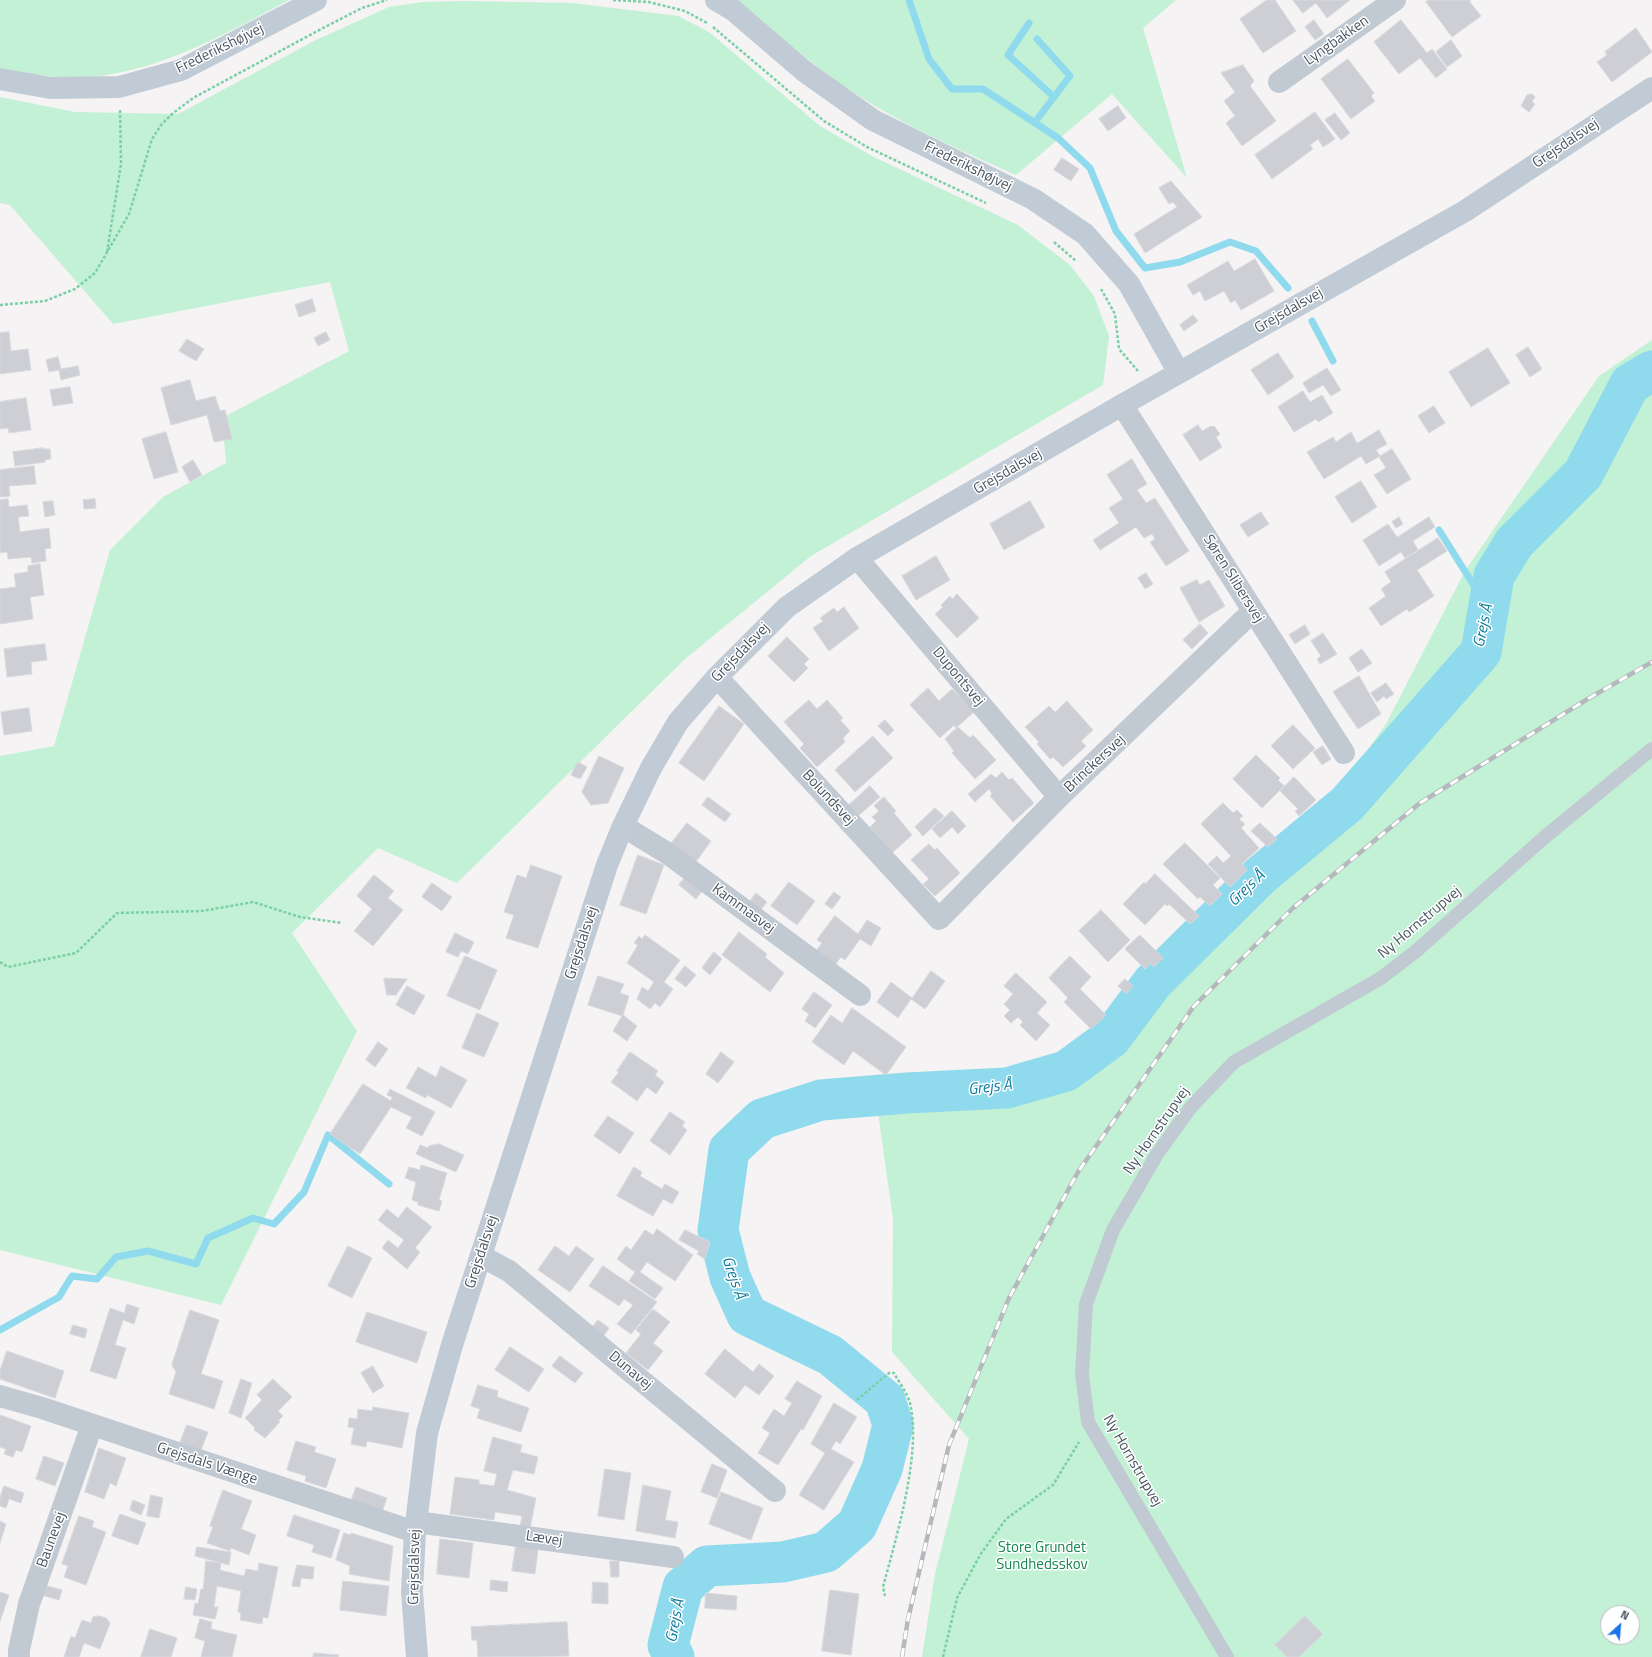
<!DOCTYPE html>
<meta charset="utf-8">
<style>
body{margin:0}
#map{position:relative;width:1652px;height:1657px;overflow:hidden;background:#f5f3f3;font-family:"Titillium Web",sans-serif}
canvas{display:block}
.north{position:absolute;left:1600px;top:1605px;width:40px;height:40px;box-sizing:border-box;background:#fff;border:1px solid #b7bbc0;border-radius:50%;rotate:26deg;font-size:11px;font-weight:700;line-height:16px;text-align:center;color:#4a5661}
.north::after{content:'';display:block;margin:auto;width:14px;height:18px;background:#1a73e8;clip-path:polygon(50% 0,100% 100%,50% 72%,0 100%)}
</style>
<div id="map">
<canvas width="1652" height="1657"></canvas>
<div class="north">N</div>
</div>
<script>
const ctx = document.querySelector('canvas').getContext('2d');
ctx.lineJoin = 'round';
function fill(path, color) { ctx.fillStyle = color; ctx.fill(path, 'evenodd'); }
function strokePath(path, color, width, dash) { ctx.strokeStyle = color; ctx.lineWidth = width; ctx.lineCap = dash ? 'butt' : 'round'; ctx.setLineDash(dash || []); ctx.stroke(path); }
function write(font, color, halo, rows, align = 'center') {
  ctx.font = font + ' "Titillium Web",sans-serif'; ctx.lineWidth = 3; ctx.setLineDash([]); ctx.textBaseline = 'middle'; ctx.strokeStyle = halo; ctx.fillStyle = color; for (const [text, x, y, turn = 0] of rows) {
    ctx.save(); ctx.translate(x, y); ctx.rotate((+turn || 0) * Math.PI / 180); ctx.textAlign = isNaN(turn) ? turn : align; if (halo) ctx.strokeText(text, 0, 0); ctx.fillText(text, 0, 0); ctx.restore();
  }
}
fill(new Path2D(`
 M0 0H289C227 33 163 70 91 77 62 80 29 74 0 68Z
 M732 0H1176L1143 28 1187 178 1112 94 1016 175C955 148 892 120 838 82 802 56 768 26 732 0Z
 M465 1 573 3 678 16 709 32 820 126 874 157 1018 225 1070 265 1094 296 1109 336 1103 385 811 556 685 659 457 883 378 848 292 933 357 1031 221 1305 0 1250V756L54 746 110 550 163 497 226 463 222 418 349 351 330 282 113 324 10 205 0 203V97L75 112 178 114 316 40 389 7 423 2Z
 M1652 340V1657H922L935 1574 969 1439 892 1352 893 1219 874 1084 1038 1070 1086 1046 1144 976 1336 797 1387 722 1465 571 1599 376ZM1608 1613H1632V1637H1608Z`), '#c3f1d5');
strokePath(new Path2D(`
 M909 0 929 59 952 89H983L1058 138 1090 168 1116 231 1145 268 1180 262 1230 242 1256 251 1288 288
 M1029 23 1008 55 1054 97
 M1035 122 1070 76 1037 39
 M1312 321 1333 361
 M1439 530 1488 608
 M0 1330 59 1297 72 1276 97 1279 116 1257 148 1251 196 1264 208 1238 253 1218 274 1224 304 1192 328 1135 389 1184`), '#90daee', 7);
strokePath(new Path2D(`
 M674 1657 668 1645 683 1587 707 1566 783 1562 826 1552 857 1525 882 1469 893 1425 885 1400 830 1355 747 1315 730 1277 718 1230 729 1150 762 1119 821 1100 907 1093 1007 1088 1066 1071 1111 1038 1153 982 1260 876 1347 804 1481 652 1494 576 1514 543 1583 474 1630 384 1652 371`), '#90daee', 41);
const building = new Path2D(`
 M1267 0H1275L1296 31 1263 53 1240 19Z
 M1293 0H1350L1327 18 1316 3 1303 13Z
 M1429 0H1471L1469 1 1481 16 1452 37 1426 2Z
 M1314 20 1324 34 1315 40 1305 27Z
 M1401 20 1427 53 1432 49 1447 69 1436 78 1420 58 1399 74 1374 42Z
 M1636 28 1652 52 1612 82 1597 62 1607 55 1605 52Z
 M1451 40 1462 56 1447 67 1436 52Z
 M1348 59 1374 93 1371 96 1375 101 1351 119 1321 79Z
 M1243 65 1254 81 1250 86 1276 121 1242 146 1226 123 1235 116 1224 101 1235 92 1221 73Z
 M1532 94 1535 97 1532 102 1535 104 1529 112 1521 106 1527 95Z
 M1118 106 1126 118 1108 131 1099 119Z
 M1315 112 1335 139 1323 147 1318 139 1310 145 1313 149 1272 179 1255 155Z
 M1335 113 1350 133 1341 140 1325 120Z
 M1062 158 1079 169 1071 181 1054 170Z
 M1171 181 1202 217 1145 253 1134 234 1177 207 1173 202 1169 204 1159 188Z
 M1255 259 1274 291 1241 310 1235 300 1231 303 1224 291 1205 301 1200 291 1193 295 1187 285 1228 261 1234 271Z
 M312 299 316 311 299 317 295 305Z
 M1193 315 1198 321 1184 331 1180 325Z
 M9 332 11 351 28 349 31 370 0 374V333Z
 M326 332 330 340 318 346 314 338Z
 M187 339 204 349 196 361 179 351Z
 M1528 347 1542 369 1530 377 1516 355Z
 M1488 348 1510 383 1471 407 1449 372Z
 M1278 353 1294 377 1268 395 1251 370Z
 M58 357 61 369 78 366 80 375 61 380 59 370 49 372 46 360Z
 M1327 368 1341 390 1331 396 1323 385 1309 393 1303 383Z
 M190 380 196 401 215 396 220 411 225 410 232 439 214 442 207 415 171 425 161 388Z
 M70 387 73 403 53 406 50 390Z
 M1303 391 1310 402 1322 395 1333 413 1318 422 1316 419 1294 432 1278 407Z
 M26 398 31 430 9 433 8 428 0 429V402Z
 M1434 406 1445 423 1429 433 1418 416Z
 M1198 425 1202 431 1211 426 1212 427 1214 426 1220 434 1216 437 1222 447 1200 461 1183 435Z
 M1379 430 1387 444 1376 450 1380 456 1366 464 1361 456 1324 479 1307 452 1333 437 1336 442 1351 432 1357 443Z
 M166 432 178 472 154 479 142 439Z
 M43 448V449H50L51 459 45 460V462L15 466 13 452Z
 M1392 449 1411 479 1387 494 1374 475 1386 468 1379 457Z
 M1132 459 1147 484 1137 490 1146 503 1155 498 1189 551 1166 566 1150 542 1155 539 1152 534 1144 538 1136 527 1100 550 1093 540 1119 523 1109 508 1123 499 1107 475Z
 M193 460 202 475 190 482 182 467Z
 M34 466 36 484 9 486 10 496 0 497V470Z
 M1361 481 1377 507 1352 523 1335 497Z
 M8 499 9 507 27 505 29 516 18 517 20 532 49 528 51 548 45 549 46 561 32 563 31 557 8 559 7 552 0 553V500Z
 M95 499 96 508 84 509 83 500Z
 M53 501 55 515 45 517 43 502Z
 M1030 501 1045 527 1004 550 990 524Z
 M1261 512 1269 524 1248 537 1240 525Z
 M1399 517 1403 524 1396 528 1392 522Z
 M1429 517 1435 527 1413 541 1418 550 1405 558 1401 552 1379 566 1363 540 1388 524 1397 537Z
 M1438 538 1447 551 1417 570 1434 596 1409 612 1407 609 1381 626 1369 608 1386 596 1381 589 1391 582 1385 572Z
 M936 556 950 580 916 600 902 576Z
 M40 564 44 595 30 597 33 619 0 624V589L16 587 14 574 28 572V566Z
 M1146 573 1153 584 1145 589 1138 578Z
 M1197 580 1200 585 1209 580 1225 606 1199 622 1180 588Z
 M957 594 979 618 957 638 935 614 943 607 941 605 950 596 952 599Z
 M844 607 859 628 829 651 813 628 823 621 820 618 834 608 837 612Z
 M1200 624 1208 633 1192 649 1183 640Z
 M1305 625 1310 634 1295 644 1289 635Z
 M1323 633 1337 654 1320 664 1317 659 1321 656 1311 641Z
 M787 637 809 659 804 664 808 668 794 682 768 656Z
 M45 644 47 660 31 662 32 674 7 677 4 649Z
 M1362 649 1372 663 1358 672 1349 658Z
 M1359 676 1381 714 1358 729 1333 692Z
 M1386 683 1394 694 1386 699 1384 696 1377 702 1371 693Z
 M928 688 939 701 952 689 974 712 956 728 954 725 940 738 910 705Z
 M809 700 817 709 827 700 843 718 840 720 850 731 843 738 845 742 817 767 800 748 804 744 784 722Z
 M1067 701 1093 730 1081 741 1086 746 1063 767 1053 757 1050 759 1037 744 1039 742 1025 727 1049 706 1055 712Z
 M719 706 744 724 704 781 679 763Z
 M29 708 32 731 4 735 1 712Z
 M885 720 894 730 888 736 878 726Z
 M1293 725 1315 748 1293 769 1271 746Z
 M958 727 970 738 973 735 996 760 975 779 952 753 954 751 945 739Z
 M873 736 893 758 855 792 835 770Z
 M1323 746 1331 759 1322 765 1313 752Z
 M1256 755 1280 778 1278 780 1284 786 1262 808 1233 779Z
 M599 756 624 768 608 803 591 805 582 792Z
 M578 762 587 767 580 779 571 775Z
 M1002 772 1009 780 1012 778 1034 803 1013 822 990 796 992 794 989 789 975 802 968 794 991 774 996 778Z
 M1294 777 1316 800 1299 816 1295 811 1298 809 1280 791Z
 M870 786 880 797 858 816 849 805Z
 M708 797 731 814 725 822 702 805Z
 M884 797 896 811 894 813 912 835 892 853 870 827 876 821 872 817 879 811 874 806Z
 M1223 803 1233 813 1237 810 1243 816 1239 819 1245 824 1241 828 1259 848 1242 864 1247 870 1230 887 1208 864 1217 856 1223 863 1231 856 1201 824Z
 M935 808 944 816 923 836 915 827Z
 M952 811 966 826 958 834 952 827 940 838 932 829Z
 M687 823 711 841 695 863 670 845Z
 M1260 823 1277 839 1268 847 1251 831Z
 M1185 843 1220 878 1213 885 1222 894 1210 906 1200 897 1198 899 1163 864Z
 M929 844 935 850 937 848 960 873 935 896 923 884 929 879 911 860Z
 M638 855 664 865 646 914 620 905Z
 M531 865 562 876 538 948 506 938 514 915 504 912 517 875 526 878Z
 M1155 874 1199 916 1190 924 1169 904 1167 906 1165 904 1145 925 1123 904 1144 882 1145 884Z
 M374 875 394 891 388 898 403 910 373 946 354 931 372 909 357 896Z
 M685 877 702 891 696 899 679 885Z
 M789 882 815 901 797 925 771 906Z
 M432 883 452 897 442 911 422 897Z
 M834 892 841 897 832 909 825 904Z
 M756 893 767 902 760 911 749 903Z
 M1101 910 1130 940 1108 962 1079 931Z
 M835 916 858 934 867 920 881 928 871 946 860 939 845 960 841 957 835 965 816 951 822 943 817 940Z
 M739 932 767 954 765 957 784 973 770 992 722 955Z
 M455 933 474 942 468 954 461 951 458 957 446 952Z
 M645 935 680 960 664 982 673 989 660 1007 655 1003 650 1009 637 999 642 987 648 991 654 982 627 963 638 945 634 943 639 936 642 939Z
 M1140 935 1163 958 1154 967 1151 963 1145 969 1125 949Z
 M714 952 722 959 710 975 702 968Z
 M465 956 497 970 480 1010 447 996Z
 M1070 956 1091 977 1080 989 1106 1015 1091 1029 1064 1002 1068 998 1049 978Z
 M685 966 696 975 686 987 675 979Z
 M931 971 945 981 925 1009 911 999 898 1018 877 1002 891 982 912 998Z
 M1016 973 1047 1002 1037 1013 1050 1025 1036 1041 1020 1025 1023 1022 1018 1017 1011 1023 1004 1016 1010 1010 1004 1004 1013 994 1004 986Z
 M598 976 624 984 620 993 629 996 623 1015 637 1026 627 1041 613 1031 622 1016 588 1005Z
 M384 978 407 979 396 995H387Z
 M1125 979 1133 986 1126 994 1118 986Z
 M407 986 425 996 414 1015 396 1005Z
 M814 992 832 1005 815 1028 805 1021 809 1014 802 1009Z
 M852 1008 906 1047 886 1075 853 1051 844 1065 812 1042 831 1015 842 1023Z
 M477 1013 499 1023 484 1057 462 1048Z
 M378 1042 388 1049 375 1067 366 1060Z
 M630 1052 658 1071 655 1075 664 1082 656 1094 647 1087 637 1101 611 1082 619 1072 617 1071Z
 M721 1052 734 1062 718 1083 706 1074Z
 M441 1066 467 1080 451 1108 427 1095 426 1098 406 1088 418 1067 436 1077Z
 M363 1084 391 1101 392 1097 387 1095 390 1089 435 1112 422 1136 406 1128 412 1117 391 1107 360 1154 330 1134Z
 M670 1112 685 1122 682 1126 687 1130 670 1155 650 1141Z
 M608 1116 634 1133 620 1154 594 1136Z
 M439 1144 464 1155 456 1172 416 1154 420 1145 428 1148 429 1146Z
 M421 1165 447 1173 439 1200 442 1201 439 1211 418 1205V1202L412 1200 416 1182 405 1178 409 1167 420 1170Z
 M634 1167 642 1172 640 1176 662 1189 665 1184 679 1192 672 1204 663 1199 653 1216 617 1196Z
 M407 1207 432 1227 415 1248 420 1252 407 1269 382 1248 388 1240 398 1248 404 1240 378 1220 387 1209 398 1218Z
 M657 1229 693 1255 675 1281 647 1262 640 1272 663 1288 655 1299 629 1281 635 1272 617 1259 626 1246 631 1250 645 1230 653 1235Z
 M685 1230 710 1242 705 1259 697 1254 699 1251 679 1240Z
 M348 1246 372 1258 352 1298 328 1286Z
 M555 1246 569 1256 576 1246 594 1259 570 1292 538 1270Z
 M603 1266 657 1302 631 1334 617 1324 633 1305 624 1299 619 1306 589 1286Z
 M127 1304 139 1308 134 1324 123 1320 115 1345 126 1348 116 1379 90 1371 110 1308 124 1313Z
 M653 1309 670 1322 653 1343 663 1351 648 1370 626 1353 641 1334 636 1330Z
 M190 1310 219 1320 201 1374 223 1381 214 1409 169 1394 176 1372 172 1365Z
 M367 1312 427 1332 417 1363 356 1342Z
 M598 1320 609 1328 603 1337 591 1329Z
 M73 1325 87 1329 85 1338 70 1334Z
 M510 1347 544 1369 529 1392 495 1370Z
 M725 1349 753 1372 759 1364 774 1376 759 1395 745 1385 735 1398 705 1374Z
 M7 1351 64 1371 55 1398 0 1379V1371Z
 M560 1356 583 1373 575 1383 552 1366Z
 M373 1366 384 1386 373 1393 361 1373Z
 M241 1379 252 1383 241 1418 229 1413Z
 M273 1379 292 1397 278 1411 283 1416 278 1421 280 1422 265 1438 254 1430 255 1428 245 1418 262 1400 257 1395Z
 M797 1381 822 1396 803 1430 801 1429 778 1465 758 1453 770 1433 762 1428 774 1409 784 1416 792 1403 785 1399Z
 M478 1385 498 1391 497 1397 529 1408 521 1432 477 1418 480 1409 471 1406Z
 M834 1403 857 1417 840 1444 836 1441 831 1449 854 1462 824 1510 799 1495 825 1453 811 1444Z
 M373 1407 409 1413 402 1448 367 1441 366 1447 351 1444 354 1428 348 1427 349 1418 357 1419 358 1409 372 1411Z
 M0 1415 31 1426 22 1452 16 1450 13 1457 4 1454 6 1449 0 1447Z
 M187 1425 208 1432 200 1453 179 1445Z
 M493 1437 522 1445 520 1452 538 1457 534 1474 513 1470 507 1490 536 1498 530 1529 520 1527 522 1516 495 1512 494 1520 450 1514 455 1477 479 1480V1484L494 1486 497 1474 484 1471Z
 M296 1441 316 1447 314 1452 336 1459 326 1488 305 1481 306 1476 287 1470Z
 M99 1448 126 1458 116 1486 110 1483 104 1499 85 1492Z
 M44 1456 64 1463 55 1486 36 1479Z
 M712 1464 727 1470 717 1498 701 1492Z
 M605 1469 631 1473 624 1520 598 1516Z
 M643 1485 671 1491 665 1520 678 1522 675 1538 636 1531Z
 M4 1486 24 1493 21 1503 9 1499 6 1508 0 1506V1498Z
 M356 1487 387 1498 382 1512 351 1502Z
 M223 1490 252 1501 241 1529 256 1535 249 1555 231 1548 230 1551 207 1543 213 1527 210 1526Z
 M721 1492 763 1508 751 1540 709 1524Z
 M151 1495 163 1498 159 1518 147 1516Z
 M133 1500 145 1505 141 1515 130 1510Z
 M120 1514 146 1523 138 1545 112 1536Z
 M294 1515 340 1530 331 1558 312 1552 314 1545 287 1536Z
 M79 1516 94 1521 92 1527 106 1532 86 1585 64 1577 68 1566 62 1564Z
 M0 1521 6 1524 0 1543Z
 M344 1533 351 1535V1533L393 1546 389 1581 349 1574 350 1566 336 1560Z
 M440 1539 473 1543 469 1578 437 1574Z
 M516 1545 538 1549 535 1574 512 1571Z
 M197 1547 231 1552 229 1565 195 1556Z
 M206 1561 221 1563 220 1570 244 1576 246 1569 258 1571 259 1563 278 1567 268 1618 263 1617 262 1624 240 1620 241 1613 238 1612 241 1591 217 1586 214 1607H218L215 1619 193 1615 195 1603 198 1604 201 1589H203Z
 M610 1561H619V1577H611Z
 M297 1565 314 1567 313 1579 301 1578 300 1587 292 1586Z
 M491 1580 508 1582 507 1592 490 1590Z
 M343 1581 389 1586 386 1616 340 1610Z
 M593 1582 608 1583V1604L592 1603Z
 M44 1585 62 1590 59 1600 41 1595Z
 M186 1587 197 1589 195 1600 184 1599Z
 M830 1590 859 1594 851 1655 822 1651Z
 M0 1592 9 1595 0 1621Z
 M706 1593 737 1596 736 1610 705 1608Z
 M99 1616 106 1618 110 1623 100 1649 84 1643 79 1657H64L71 1636 75 1638 82 1620 91 1623 93 1617Z
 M1305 1616 1323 1634 1299 1657H1287L1275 1645Z
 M200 1619 212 1622 211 1629 237 1635 232 1657H201L205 1641 195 1638Z
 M567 1622 569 1656 478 1657 477 1640H472L471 1627Z
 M150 1629 177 1638 171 1657H141Z
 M314 1653 339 1655 338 1657H313Z`);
fill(building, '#cdcfd5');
strokePath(building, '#d7d9de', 1);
strokePath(new Path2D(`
 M613 0 649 2 685 11 707 23
 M713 27 824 121 867 147 986 203
 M1054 242 1076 261
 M107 252 121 164 120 110
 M1101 289 1115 314 1119 349 1138 371
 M0 305 45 301 75 289 95 273 129 214 152 139 161 125 172 114 193 98 323 28 362 8 387 0
 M0 962 8 967 76 953 117 913 202 911 253 902 300 917 342 923
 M857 1400 889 1373H894C899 1382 907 1393 910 1403 922 1453 896 1538 883 1587L885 1596
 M943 1657 957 1598 980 1555 1006 1519 1053 1485 1079 1442`), '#7ad0a6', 2.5, [3, 2]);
strokePath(new Path2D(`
 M1227 1657 1088 1422 1082 1374 1086 1304 1113 1230 1157 1154 1191 1107 1234 1062 1381 978 1415 952 1546 836 1652 749`), '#c1cad2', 14);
strokePath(new Path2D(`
 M1279 82 1395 0
 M1122 405 1344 753
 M857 558 1059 797
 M717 677 939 919 1059 797 1253 611
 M623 826 667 853 860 995
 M481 1256 509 1271 775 1491
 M0 1396 42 1408 415 1532
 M416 1522 673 1557
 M19 1657V1650L29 1604 92 1425`), '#c1cad2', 22);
strokePath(new Path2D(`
 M716 0 733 10 804 71 873 120 1033 199 1085 234 1129 284 1179 373
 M0 79 51 88 119 87 181 70 316 0
 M417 1657 412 1592 415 1532 427 1433 452 1345 607 865 623 826 651 768 678 722 717 677 787 607 857 558 1122 405 1465 211 1652 88`), '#c1cbd6', 22);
const rail = new Path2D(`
 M902 1657 908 1619 949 1445 1009 1298 1078 1172 1194 1006 1293 908 1420 803 1586 700 1652 662`);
strokePath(rail, '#b5b8bd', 4.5);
strokePath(rail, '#fff', 3, [9]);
write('15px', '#4a5661', '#fff', [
 ["Lyngbakken",1337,41,-35],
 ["Frederikshøjvej",220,49,-26],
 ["Grejsdalsvej",1566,144,-34],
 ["Frederikshøjvej",968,167,26],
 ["Grejsdalsvej",1289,311,-30],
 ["Grejsdalsvej",1008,472,-30],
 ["Søren Slibersvej",1233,579,58],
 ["Grejsdalsvej",741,653,-46],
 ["Dupontsvej",958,677,50],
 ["Brinckersvej",1095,764,-43],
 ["Bolundsvej",828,798,47],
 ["Kammasvej",743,909,36],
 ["Ny Hornstrupvej",1420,923,-40],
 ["Grejsdalsvej",582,943,-72],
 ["Ny Hornstrupvej",1157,1131,-55],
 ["Grejsdalsvej",482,1252,-72],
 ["Dunavej",630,1371,40],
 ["Ny Hornstrupvej",1132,1461,60],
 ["Grejsdals Vænge",207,1464,18],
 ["Lævej",544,1539,8],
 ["Baunevej",52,1540,-70],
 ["Grejsdalsvej",415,1567,-89]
]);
write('15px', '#17864f', '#fff', [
 ["Store Grundet",1042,1548],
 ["Sundhedsskov",1042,1565]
]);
write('italic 16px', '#0c7c9b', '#fff', [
 ["Grejs Å",1484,626,-78],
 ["Grejs Å",1247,889,-44],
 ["Grejs Å",990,1088,-7],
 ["Grejs Å",733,1278,71],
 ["Grejs Å",676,1621,-79]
]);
</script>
